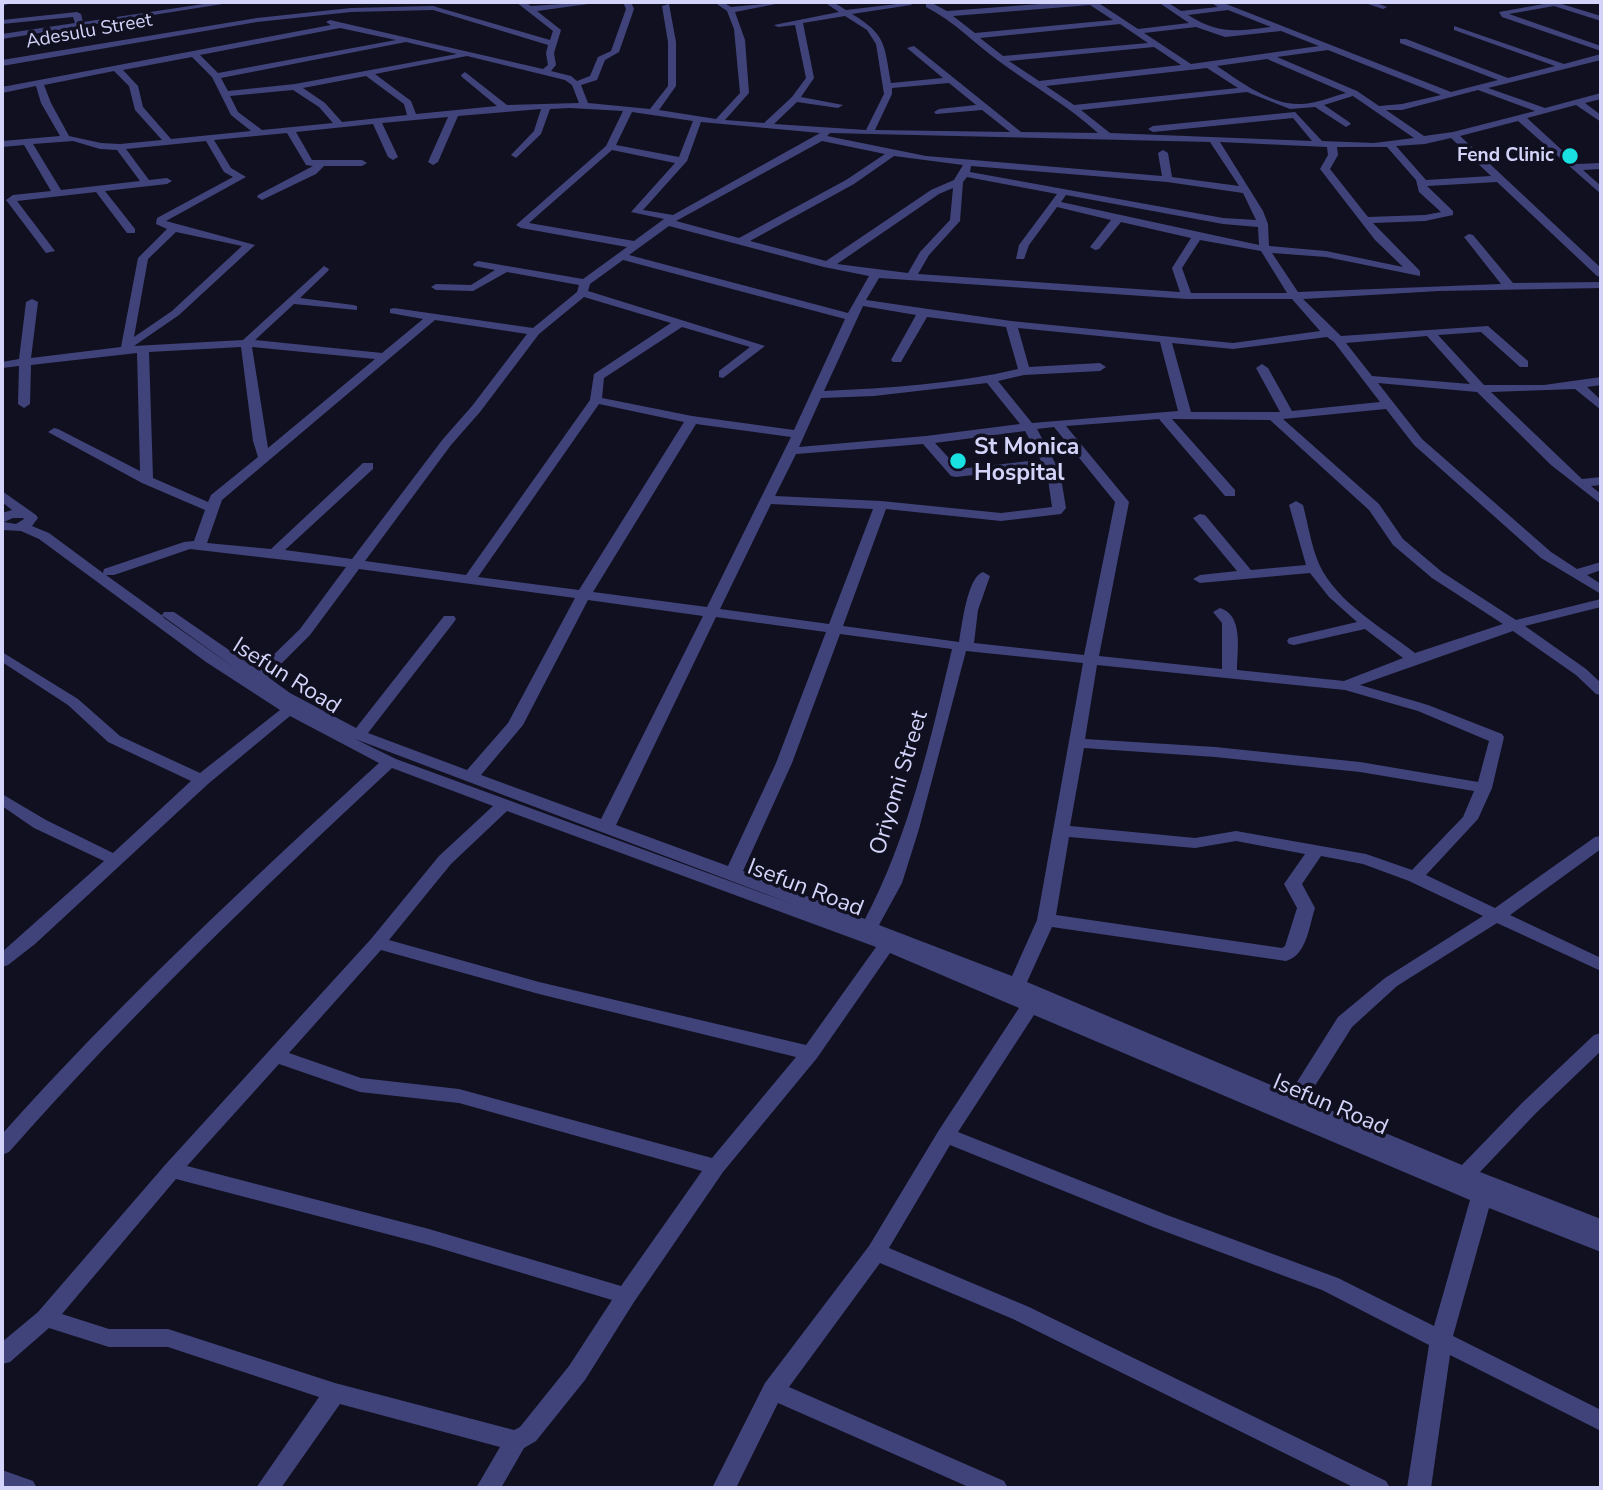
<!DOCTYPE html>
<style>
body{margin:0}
#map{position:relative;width:1603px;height:1490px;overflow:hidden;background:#111020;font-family:"Nunito Sans",sans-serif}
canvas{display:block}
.frame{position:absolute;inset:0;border:4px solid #d4d4fa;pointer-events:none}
</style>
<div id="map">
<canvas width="1603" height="1490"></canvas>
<div class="frame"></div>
</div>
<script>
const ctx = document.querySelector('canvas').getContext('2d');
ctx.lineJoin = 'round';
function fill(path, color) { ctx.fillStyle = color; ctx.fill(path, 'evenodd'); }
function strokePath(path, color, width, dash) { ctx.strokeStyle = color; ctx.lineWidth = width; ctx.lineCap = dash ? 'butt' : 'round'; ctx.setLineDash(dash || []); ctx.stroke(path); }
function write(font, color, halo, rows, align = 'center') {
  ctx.font = font + ' "Nunito Sans",sans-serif'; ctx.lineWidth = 7; ctx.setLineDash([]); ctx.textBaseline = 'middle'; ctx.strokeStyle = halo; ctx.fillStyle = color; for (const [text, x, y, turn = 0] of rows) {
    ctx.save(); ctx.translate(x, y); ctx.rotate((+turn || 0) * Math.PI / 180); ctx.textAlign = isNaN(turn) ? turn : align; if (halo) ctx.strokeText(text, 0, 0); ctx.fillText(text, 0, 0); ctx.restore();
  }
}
fill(new Path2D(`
 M2 2H14L2 6Z
 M217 2H235L2 39V34L75 23 73 17 2 24V20L77 12 81 14 83 22Z
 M516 2H525L531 6 592 2 588 4 537 11 561 30 554 53 556 65 551 71 571 76 577 81 590 76 598 57 611 51 626 9 623 2H631L634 9 619 52 605 60 597 80 581 85 588 103 650 109 668 86V42L662 6 669 4 676 42V86L659 110 716 119 740 93 734 29 727 11 714 2H723L731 7 786 2 735 12 745 40 749 93 725 120 764 123 792 97 806 78 795 25 778 27 774 25 839 12 824 2H833L846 10 914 2 911 5 852 14C887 35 884 45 891 83L943 78 907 48 914 46 1021 132 1098 133C1067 105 1034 87 1000 62 975 44 954 21 926 7V3H932L947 11 1066 2H1097L1138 29 1189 23 1158 2H1167L1181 11 1218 7 1210 2H1221L1451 92 1498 80 1400 43V39H1406L1508 78 1555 66 1454 30V26L1564 64 1601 54V60L1488 88 1545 108 1601 93V99L1585 103 1601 115V122L1576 105 1527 118 1577 164 1601 163V169L1583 170 1601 186V194L1518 121 1460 136 1601 268V277L1597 276 1497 182 1427 186 1453 211V215L1425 221 1373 223 1420 271V276L1326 257 1272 253 1298 292 1501 284 1464 237 1469 234 1473 235 1513 283 1601 282V288L1439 291 1303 299 1341 336 1488 326 1528 361V367H1520L1481 332 1438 335 1484 385H1544L1601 377V385L1587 387 1601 400V410L1575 389 1491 392 1582 479 1601 477V485L1591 486 1601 494V504L1551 465 1477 392 1378 383 1422 439 1551 552 1577 569 1601 562V570L1587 575 1601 584V594L1541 558 1414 445 1386 409 1283 419 1379 504 1403 539 1442 572 1516 620 1601 599V607L1525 626 1586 669 1601 683V695L1596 694 1576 675 1513 631 1360 685 1428 705 1502 734 1504 737 1492 788 1478 819 1426 875 1495 908 1595 837 1601 836V849L1510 915 1601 958V971L1497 923 1397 986 1352 1027 1306 1100 1462 1165 1522 1103 1594 1035 1601 1033V1051L1536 1113 1480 1172 1601 1219V1252L1489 1208 1453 1336 1601 1410V1431L1450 1355 1431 1488H1407L1429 1345 1322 1290 1153 1227 950 1145 889 1248 1029 1307 1386 1481 1390 1488H1355L1013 1319 880 1263 789 1387 1004 1481 1008 1488H971L778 1403 736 1488H712L765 1383 869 1246 939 1130 1019 1008 890 953 817 1058 723 1172 634 1302 585 1380 536 1441 524 1448 501 1488H476L500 1447 340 1404 281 1488H256L319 1397 168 1347H109L49 1328 10 1362 2 1364V1342L38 1312 165 1165 371 939 439 856 493 806 392 768C259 892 129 1016 9 1152L2 1155V1134C120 1002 249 882 379 763L290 716 208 784 35 944 8 965 2 967V952L104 861 34 828 2 806V794L46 820 113 853 191 781 108 742 68 705 2 662V652L78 699 120 736 200 773 280 710 206 662 39 539 21 531 2 530V513L12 510 2 502V491L36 515 38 518 32 526 49 533 103 573 104 569 184 542 194 541 205 510 142 483 48 432 54 428 58 429 140 471 137 353 31 365 30 404 24 408 18 404 19 366 2 368V362L19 359 26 302 32 299 38 302 31 358 121 347 138 258 167 229 156 224 157 218 233 177 224 172 206 141 126 149 149 180 167 178 172 181 167 184 105 191 135 229V233H127L96 192 17 201 55 251 46 253 6 200 13 195 51 191 24 145 2 147V141L60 136 41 103 36 86 2 93V87L331 25 326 22 330 20 543 69 548 65 546 53 548 45 433 10 351 12 257 22 2 66V60L257 18 351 8 433 6 550 40 553 31ZM1090 5 1113 20 975 33 953 16ZM1228 10 1271 27C1236 31 1220 35 1188 15ZM845 16 867 30 876 44 884 94 866 130 774 124 797 102 838 108 843 105 801 97 814 78 803 23ZM1120 24 1148 43 1003 56 980 38ZM1196 27 1225 37 1281 31 1319 46 1191 64 1144 33ZM340 28 396 40 218 73 200 55ZM406 42 457 54 295 84 228 91 221 78ZM1154 47 1181 65 1039 81 1009 61ZM1328 50 1441 95 1402 104 1379 106 1357 91 1277 57ZM467 56 565 80 572 85 579 103 507 105 465 72 461 75 462 77 497 106 416 114 411 101 375 74ZM192 57 212 77 231 115 251 131 171 139 143 107 138 86 123 70ZM1267 59 1346 93C1331 97 1317 103 1302 104 1272 106 1241 82 1217 66ZM1207 68 1238 88 1074 105 1046 86ZM114 71 129 86 135 110 162 140 120 144 101 143 69 136 51 103 44 85ZM366 76 404 104 407 115 342 122 325 103 303 88ZM949 83 976 105 939 109 934 112 936 114 982 110 1010 132 875 130 892 94V88ZM293 90 319 107 333 123 262 130 238 112 230 96ZM1478 90 1535 111 1453 132 1424 136 1386 110H1402ZM1247 92 1290 109 1315 107 1346 127 1351 124 1349 122 1324 105 1353 96 1414 138 1374 143 1322 141 1295 112 1153 126 1148 129 1153 132 1293 118 1312 141 1110 133 1081 110ZM570 108 623 111 606 146 516 225 521 228 627 247 583 279 478 261 473 264 474 266 495 270 471 285 436 284 431 287 436 290 473 291 507 272 579 285 577 292 533 328 394 308 390 309V313L423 319 382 353 255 340 294 304 357 310V306L353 305 300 298 328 271 329 269 324 266 243 340 134 346 179 315 255 245 166 221 246 177 231 168 214 140 287 133 306 165 313 166 258 195 257 197 262 200 316 174 324 166H362L367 163 362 160H312L296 132 373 124 388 157 393 160 398 157 382 123 448 117 428 162 433 165 438 162 458 116 541 109 534 131 511 155 516 158 541 134 550 109ZM632 112 693 121 679 157 616 145ZM701 122 820 133 673 215 643 210 687 161ZM830 133 1210 142 1239 186 1172 177 1168 153 1163 150 1158 153 1162 176 926 156 827 136ZM1451 138 1491 176 1426 180 1396 146 1425 144ZM73 141 100 149 117 150 140 181 61 190 33 144ZM822 141 885 154 846 180 739 238 676 221ZM1220 142 1327 147 1328 155 1320 169 1375 240 1403 267 1326 251 1269 246 1268 224 1263 211ZM1337 147H1387L1416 180 1419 192 1441 212 1425 215 1368 217 1330 169 1338 155ZM612 150 675 163 631 212 664 219 634 241 529 223ZM894 156 963 165 954 180 931 190 826 261 750 241 854 184ZM971 166 1167 182 1243 193 1256 220 1223 218 970 172ZM967 177 1057 194 1019 245 1016 259H1024L1029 245 1057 207 1111 220 1090 247 1095 250 1099 249 1121 222 1191 238 1172 268 1180 292 918 274 929 255 960 221 963 182ZM953 188 950 220 920 252 908 273 837 264 939 194ZM1066 195 1223 224 1258 227 1259 245 1061 202ZM669 226 824 267 869 276 848 313 629 255ZM176 232 242 246 172 311 134 337 148 259ZM1200 240 1261 251 1287 293H1191L1182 268ZM623 260 845 319 794 430 692 416 602 398 604 378 682 327 750 347 719 371V377L723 378 765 346 588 291 590 284ZM879 278 1187 299H1292L1320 331 1233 343 1011 321 866 300ZM584 297 671 323 594 374 590 400 466 575 365 561 451 445 480 412 539 334ZM863 306 916 315 891 360 893 362H901L927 317 1006 327 1018 369C955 384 888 388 824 391ZM435 320 527 334 472 406 443 439 352 559 285 550 373 469V463H363L271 549 207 543 222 500ZM1018 328 1160 342 1178 411 1032 423 998 381 1024 375 1100 371 1106 367 1100 363 1029 367ZM1427 336 1470 384 1372 376 1346 343ZM1327 337 1334 342 1380 402 1292 411 1268 368 1262 364 1256 368 1280 412H1191L1172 343 1233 349ZM241 347 253 441 258 457 211 495 208 502 153 478 149 352ZM252 347 375 359 268 448ZM987 383 1020 424 926 436 799 447 821 398 874 396ZM599 404 684 422 579 590 478 577ZM1159 419 1225 496H1235V490L1172 419 1270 420 1369 510 1393 545 1432 578 1503 624 1415 653C1383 628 1337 603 1319 564 1311 545 1308 524 1303 505L1296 501 1289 505 1306 565 1251 570 1205 515 1200 514 1193 518 1237 571 1200 575 1193 579 1200 583 1310 573 1329 597 1357 622 1289 638 1287 641 1289 644 1294 645 1365 629 1403 658 1344 681 1237 670C1237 651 1244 615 1220 608L1213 612 1222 623V669L1099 656 1129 502 1066 426ZM696 424 791 437 707 607 593 592ZM1054 427 1115 502 1084 655 974 643 978 610 990 576 983 572C967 577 962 626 959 642L843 626 886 509 1001 521 1061 514 1066 508 1060 472 1037 429ZM1025 431 1047 472 1052 507 1001 513 881 501 775 496 796 454 923 444 951 476 956 477 1034 468 1035 465 1029 461 959 469 935 443ZM771 504 873 509 829 624 720 609ZM13 518H23L24 519 16 524 4 522ZM190 549 346 567 300 629 258 670 174 612H164L162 615 164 618 239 671 106 575H114ZM359 569 575 598 508 723 467 770 368 733 454 622 456 619 454 616H444L356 728 290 693 268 677 310 635ZM588 600 703 616 601 819 481 775 523 725ZM716 617 826 632 776 763 728 866 616 825ZM840 634 952 649C931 738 908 839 865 919L743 871 792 763ZM966 651 1083 663 1037 920 1012 976 879 925 902 883 919 829ZM1097 665 1345 690 1418 711 1489 741 1478 782 1360 762 1215 747 1085 739ZM355 739 795 905 396 759ZM1084 748 1215 757 1360 772 1474 791 1463 817 1412 870 1366 854 1236 831 1195 838 1070 826ZM507 811 876 947 806 1045 539 982 389 940 451 864ZM1069 837 1195 848 1236 841 1305 854 1284 884 1297 908 1285 946 1282 948 1056 915ZM1321 856 1363 864 1409 881 1483 916 1385 978 1338 1017 1290 1093 1027 982 1052 927 1286 961C1307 955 1309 926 1315 908L1302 884ZM381 950 539 994 796 1057 712 1158 459 1089 361 1078 289 1053ZM1034 1015 1470 1200 1434 1326 1338 1278 1167 1215 958 1132ZM279 1064 360 1092 459 1103 702 1171 621 1286 429 1229 187 1166ZM176 1179 429 1245 612 1300 569 1366 520 1427 514 1430 335 1383 168 1329H109L62 1314Z
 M1362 2H1374L1387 7 1383 9Z
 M1555 2 1601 16V21L1554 6 1509 14 1601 46V51L1502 17 1499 12Z
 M2 1470 33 1481 37 1488H2Z`), '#40437a');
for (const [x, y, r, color] of [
 [1570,156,9,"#19e1e1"],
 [958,461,9,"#19e1e1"]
]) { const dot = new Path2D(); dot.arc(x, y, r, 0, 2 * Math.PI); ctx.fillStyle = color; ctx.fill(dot); strokePath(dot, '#111020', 2.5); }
write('19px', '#d4d4fa', '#111020', [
 ["Adesulu Street",89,32,-10]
]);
write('bold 19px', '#d4d4fa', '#111020', [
 ["Fend Clinic",1554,156]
], 'right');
write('bold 23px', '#d4d4fa', '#111020', [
 ["St Monica",974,448],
 ["Hospital",974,474]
], 'left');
write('23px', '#d4d4fa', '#111020', [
 ["Isefun Road",286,677,32],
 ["Oriyomi Street",900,783,-73],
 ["Isefun Road",805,889,21],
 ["Isefun Road",1330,1106,23]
]);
</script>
